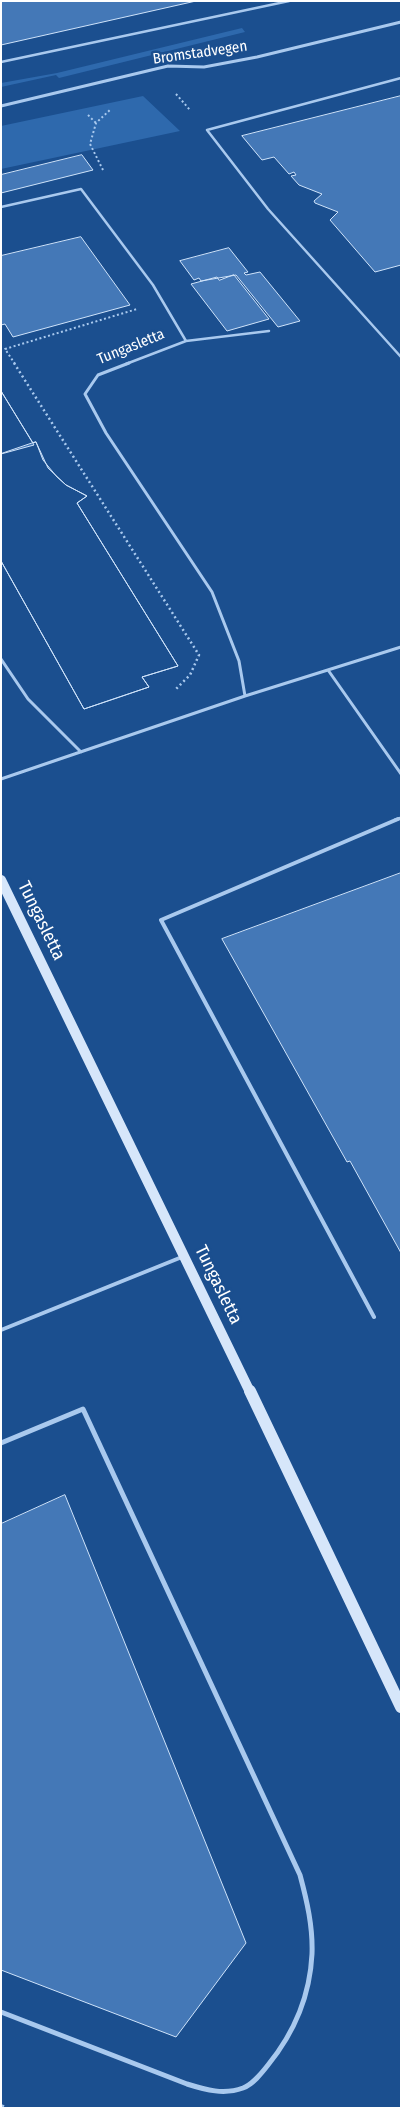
<!DOCTYPE html>
<style>
body{margin:0}
#map{position:relative;width:402px;height:2109px;overflow:hidden;background:#1b4f8f;font-family:"Fira Sans Condensed",sans-serif}
canvas{display:block}
.frame{position:absolute;inset:0;border:2px solid #fff;pointer-events:none}
</style>
<div id="map">
<canvas width="402" height="2109"></canvas>
<div class="frame"></div>
</div>
<script>
const ctx = document.querySelector('canvas').getContext('2d');
ctx.lineJoin = 'round';
function fill(path, color) { ctx.fillStyle = color; ctx.fill(path, 'evenodd'); }
function strokePath(path, color, width, dash) { ctx.strokeStyle = color; ctx.lineWidth = width; ctx.lineCap = dash ? 'butt' : 'round'; ctx.setLineDash(dash || []); ctx.stroke(path); }
function write(font, color, halo, rows, align = 'center') {
  ctx.font = font + ' "Fira Sans Condensed",sans-serif'; ctx.lineWidth = 5; ctx.setLineDash([]); ctx.textBaseline = 'middle'; ctx.strokeStyle = halo; ctx.fillStyle = color; for (const [text, x, y, turn = 0] of rows) {
    ctx.save(); ctx.translate(x, y); ctx.rotate((+turn || 0) * Math.PI / 180); ctx.textAlign = isNaN(turn) ? turn : align; if (halo) ctx.strokeText(text, 0, 0); ctx.fillText(text, 0, 0); ctx.restore();
  }
}
fill(new Path2D(`
 M242 28 245 32 59 78 56 75 1 87V83L57 73Z
 M143 96 180 131 1 169V126Z`), '#2e69ad');
const building = new Path2D(`
 M1 1H196L1 45Z
 M401 96V265L375 272 330 220 338 212 315 203 314 201 322 194 299 185 291 176 296 175 294 172 289 174 274 157 262 160 242 136Z
 M82 155 93 170 1 193V175Z
 M81 237 130 305 13 337 5 324 1 325V256Z
 M229 248 248 272 244 273 246 275 260 272 300 321 278 327 236 275 201 281 199 278 194 280 180 261Z
 M234 275 269 319 227 331 191 284 217 277 219 280Z
 M1 391 34 445 1 454Z
 M1 391 33 443 36 442 48 468 66 485 87 496 77 503 178 666 142 677 149 687 84 709 1 561Z
 M36 442 43 460 57 477 66 485 87 496 77 503 178 666 142 677 149 687 84 709 1 561V454Z
 M401 873V1253L350 1161 347 1162 222 939Z
 M65 1495 246 1943 176 2037 1 1970V1524Z`);
fill(building, '#4478b7');
strokePath(building, '#cfe3fa', 1);
strokePath(new Path2D(`
 M176 94 190 110
 M88 115 96 123
 M103 170 90 144 96 123 111 109
 M15 364 5 349 137 309`), '#a9c9ee', 2, [2, 2.5]);
strokePath(new Path2D(`
 M14 363 199 655 190 675 176 689`), '#a9c9ee', 2.5, [2, 3]);
strokePath(new Path2D(`
 M1 2106 6 2108`), '#a9c9ee', 4, [3, 5]);
strokePath(new Path2D(`
 M1 62 289 1
 M401 78 207 130 268 209 401 357
 M1 207 81 189 153 285 186 341 126 364
 M186 341 269 331`), '#a9c9ee', 2.5);
strokePath(new Path2D(`
 M1 659 28 699 81 752
 M328 670 401 774
 M245 696 401 647
 M1 779 245 696 239 661 212 592 106 433 85 394 98 375 129 363
 M395 820 401 818`), '#a9c9ee', 3);
strokePath(new Path2D(`
 M374 1317 161 920 398 819
 M1 1330 182 1257`), '#a9c9ee', 4);
strokePath(new Path2D(`
 M1 1443 83 1409 300 1875C307 1901 313 1927 312 1954 310 1995 294 2033 268 2065 261 2074 253 2084 243 2088 224 2095 206 2090 187 2084L1 2012`), '#a9c9ee', 5);
strokePath(new Path2D(`
 M1 106 168 66 204 67 257 57 401 22`), '#a9c9ee', 3);
strokePath(new Path2D(`
 M1 880 250 1392`), '#d6e6fa', 10);
strokePath(new Path2D(`
 M250 1391 401 1707`), '#d6e6fa', 12);
write('15px', '#fff', '#1b4f8f', [
 ["Bromstadvegen",200,53,-8],
 ["Tungasletta",131,347,-22]
]);
write('18px', '#fff', '#1b4f8f', [
 ["Tungasletta",41,921,64],
 ["Tungasletta",218,1285,64]
]);
</script>
